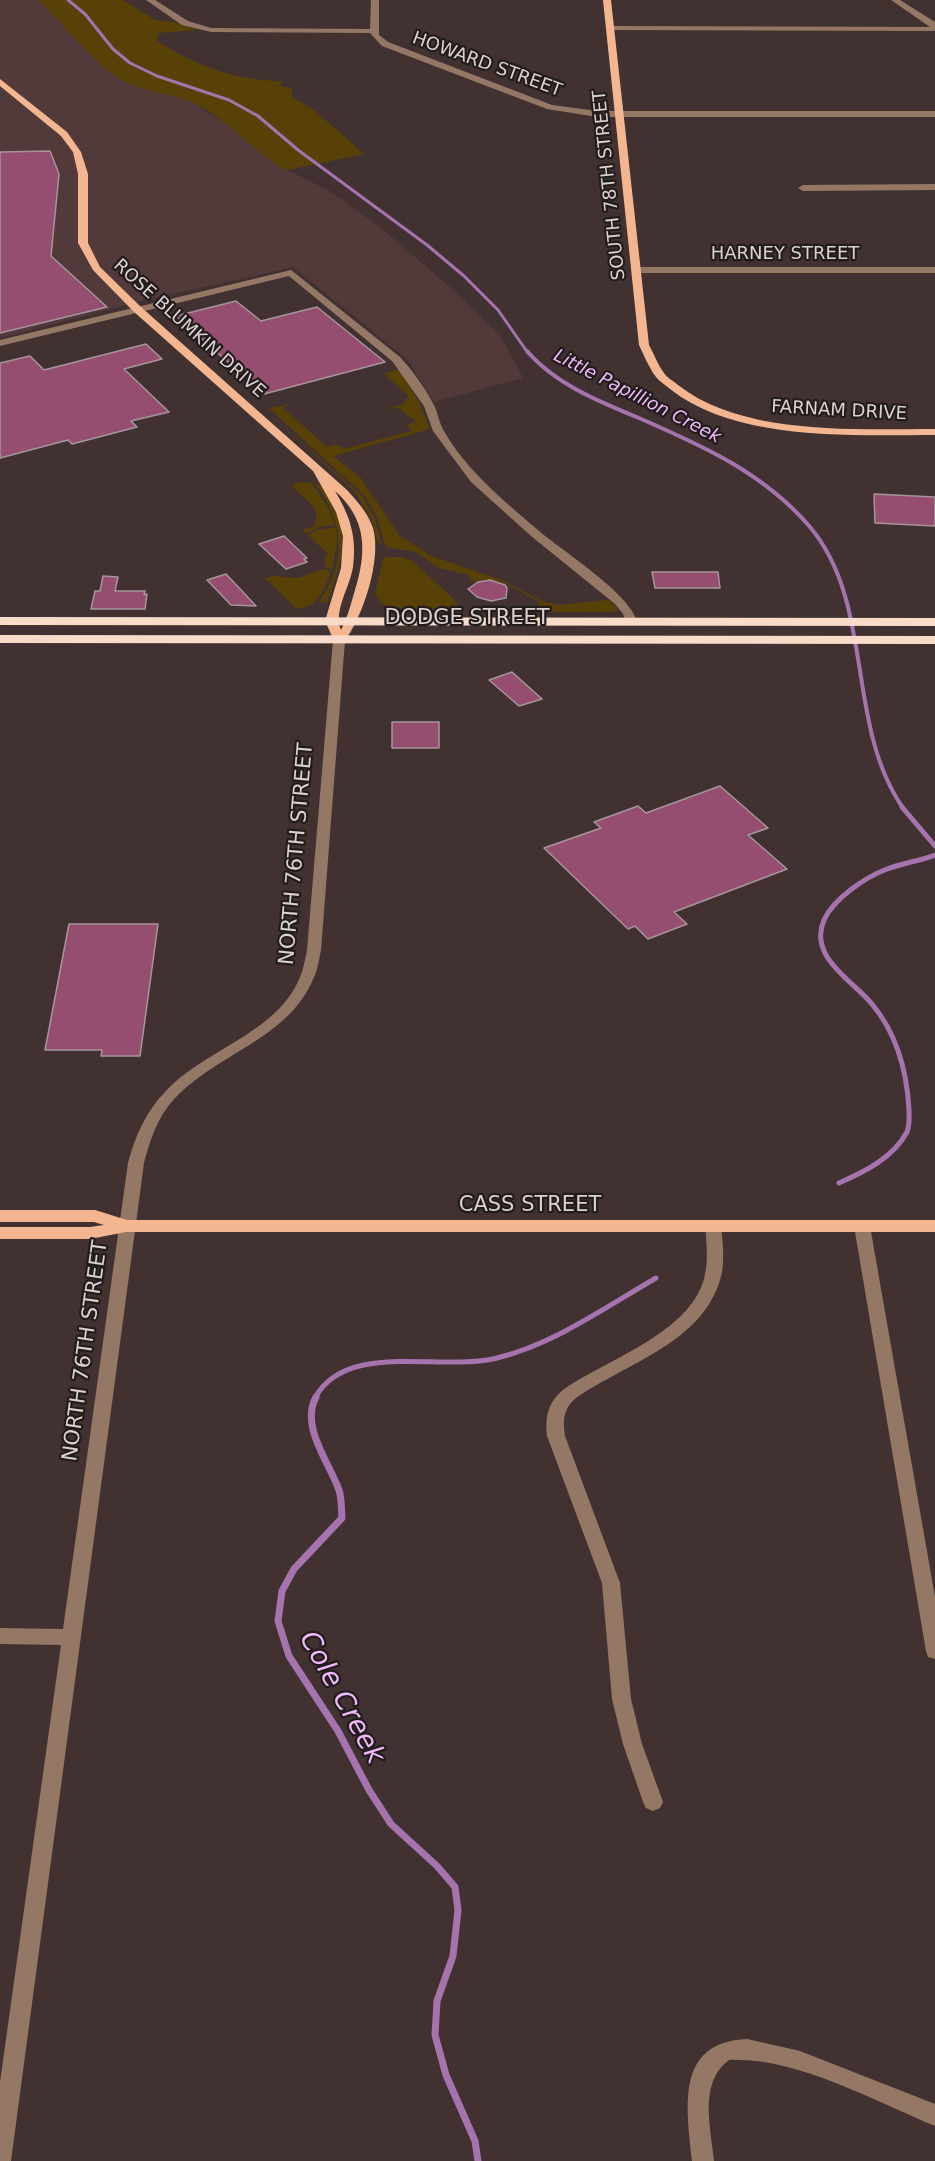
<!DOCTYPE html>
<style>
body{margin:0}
canvas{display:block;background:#413231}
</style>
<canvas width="935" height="2161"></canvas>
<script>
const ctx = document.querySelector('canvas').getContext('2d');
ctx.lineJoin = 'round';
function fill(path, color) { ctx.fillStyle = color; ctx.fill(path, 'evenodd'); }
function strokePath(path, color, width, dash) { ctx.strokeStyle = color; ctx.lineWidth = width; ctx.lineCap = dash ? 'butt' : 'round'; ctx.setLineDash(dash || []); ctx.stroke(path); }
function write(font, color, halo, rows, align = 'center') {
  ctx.font = font + ' "DejaVu Sans",sans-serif'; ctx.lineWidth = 4.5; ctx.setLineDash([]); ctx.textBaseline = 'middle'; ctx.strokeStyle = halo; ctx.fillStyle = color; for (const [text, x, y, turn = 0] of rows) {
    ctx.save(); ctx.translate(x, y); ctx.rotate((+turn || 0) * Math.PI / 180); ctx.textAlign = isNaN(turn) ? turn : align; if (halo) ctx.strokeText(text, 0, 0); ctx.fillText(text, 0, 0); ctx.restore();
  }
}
fill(new Path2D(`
 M0 0H38L121 80 194 103 233 129 275 164 330 191 381 228 451 288 500 335 523 378 434 402 406 358 293 267 141 301 0 338Z`), '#513a39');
fill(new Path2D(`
 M38 0H123L155 20 178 23 197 30 158 33 157 41C197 66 233 80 280 81L282 87H291L293 97 315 111 364 154 287 170C253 153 229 120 194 103 172 93 140 92 120 79 89 59 65 25 38 0Z
 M394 370 400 371 418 400 430 429 333 456 360 477 400 536 431 556 501 580 544 602 559 605 608 600 617 608 616 612H535V608L541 603C521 593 496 573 475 582L466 574 439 568 416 552 386 547 377 517 365 496 269 408 291 404 283 408 327 447 337 444 344 449 411 431 407 425 416 422 399 408 388 409 403 404 409 396 384 374Z
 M266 410 362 496 374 517 382 545 378 542 371 518 354 491Z
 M303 482 312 483 330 511 335 525 319 527 306 534 303 531V529L314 527 317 515 313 506 293 487 294 484Z
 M315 483C324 487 329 496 333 504 351 537 339 570 327 603L319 602C348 561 344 521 315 483Z
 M336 527 337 541 332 570 325 566V555L328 554 308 535 317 530Z
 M388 557H403L412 561 456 601 457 605C439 610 397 612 381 603L375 594 383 559Z
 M323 569 331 572C324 591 318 606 297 609L265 578 273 576 298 578Z`), '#584107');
strokePath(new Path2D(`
 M68 0 85 14 113 49 130 63 157 76 229 100 258 116 298 150 427 245 464 276 498 310 528 353`), '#a573ae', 3);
strokePath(new Path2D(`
 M527 351C555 384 600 402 639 418 703 446 764 473 810 527 875 604 845 725 903 808`), '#a573ae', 4);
strokePath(new Path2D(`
 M902 807 935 846
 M839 1183C864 1172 893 1158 907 1132 910 1125 909 1117 909 1110 907 1072 897 1034 872 1004 852 980 808 957 824 920 834 898 866 877 887 869 903 863 919 861 935 855
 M315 1398C346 1340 443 1372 497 1358 554 1344 606 1307 656 1278`), '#a573ae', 5);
strokePath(new Path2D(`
 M316 1397C300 1426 329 1462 339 1490 342 1499 341 1508 342 1518L294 1569 282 1591 278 1621 289 1656 338 1731 369 1790 391 1824 437 1866 455 1887 458 1910 453 1956 437 2001 435 2035 446 2075 475 2141 478 2161`), '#a573ae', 7);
const building = new Path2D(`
 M50 151 59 174 51 256 107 307 0 333V152Z
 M236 301 261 321 317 307 385 362 264 394 176 316Z
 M146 344 162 359 124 369 169 412 131 421 137 427 72 444 68 440 0 458V363L30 356 44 370Z
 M874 494 935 497V526L875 523Z
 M284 536 307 558 304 559 307 562 286 569 259 544Z
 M652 572H718L720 588H655Z
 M226 574 256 606 231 605 207 580Z
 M103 576 118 577 115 591H145L144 595 147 594 145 609H91L95 591H100Z
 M490 580 505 585 507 588 506 598 491 601 477 597 468 589 478 582Z
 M512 672 542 699 519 706 489 680Z
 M392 722H439V748H392Z
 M720 786 768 828 748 835 787 869 674 912 687 924 648 939 635 926 628 929 544 848 601 828 594 822 638 806 646 813Z
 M69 924H158L140 1056H101L102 1050H45Z`);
fill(building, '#954e70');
strokePath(building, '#a6959c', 1.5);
fill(new Path2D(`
 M146 0H155L188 21 211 28 370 29 371 0H379V35L388 42 552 105 597 111H935V117H597L547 109 382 46 370 33 211 32 182 25Z
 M891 0H900L935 22V31L610 30 606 28 610 26 930 27Z
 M935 184V190L803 191 798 188 803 185Z
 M935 267V273H636L631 270 636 267Z
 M291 270 400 357C413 371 425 388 434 405 438 413 439 423 444 431 466 470 504 501 538 530 562 551 631 594 637 622L635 625H627L623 614 615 604 531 536 471 482 433 431 424 406 392 361 289 276 0 346V340Z
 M339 636 345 640 321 950C319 959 318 969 314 977 288 1043 208 1054 167 1108 155 1124 149 1144 144 1163L11 2161H0V2082L61 1645 0 1644V1628L63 1629 128 1163C135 1136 146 1111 166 1091 205 1049 278 1033 300 977 304 968 305 959 307 950L333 640Z
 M713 1220 719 1222 721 1226C723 1245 726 1267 718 1286 696 1345 623 1365 576 1398 563 1409 563 1420 565 1436L620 1583 631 1699 642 1744 663 1802 660 1808 653 1811 646 1808 643 1802 623 1744 612 1699 602 1583 547 1436C545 1416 548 1402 564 1389 605 1361 683 1335 702 1285 709 1267 707 1245 705 1226L707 1222Z
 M862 1220 868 1222 870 1226 935 1597V1659L928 1657 926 1651 854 1226 856 1222Z
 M747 2039 800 2051 935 2104V2126C873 2101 797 2057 729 2060 698 2083 711 2128 714 2161H692C687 2109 674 2042 747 2039Z`), '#957765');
fill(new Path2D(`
 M603 0H611L649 345C654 354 658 365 664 373 667 378 674 381 678 385 743 436 856 429 935 429V435C854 435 737 442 670 389 666 385 660 382 656 377 649 368 644 355 639 345Z
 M0 79 67 132 81 152 88 174V243L100 267 141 307 347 490C357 501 368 513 373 528 382 559 363 618 343 643H335L325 621 341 568 343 536 336 512 313 471 133 311 93 270 78 243V174L73 152 61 136 0 86ZM335 491C367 519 367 552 355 590 351 603 348 617 341 630 333 611 350 587 353 567 357 537 350 516 335 491Z
 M0 1210H95L127 1220H935V1232H126L90 1239H0V1227H90L104 1225 94 1222H0Z`), '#f3b690');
fill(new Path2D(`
 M0 617 935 618V626L0 625Z
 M0 635 935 636V644L0 643Z`), '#f9dbc9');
write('18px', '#dbd1d0', '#231c1c', [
 ["HOWARD STREET",487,65,20],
 ["SOUTH 78TH STREET",610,185,-96],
 ["HARNEY STREET",785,254],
 ["ROSE BLUMKIN DRIVE",189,329,42],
 ["FARNAM DRIVE",839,411,3]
]);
write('italic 18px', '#f0b9fb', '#231c1c', [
 ["Little Papillion Creek",637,397,27]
]);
write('21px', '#dbd1d0', '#231c1c', [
 ["DODGE STREET",467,619],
 ["NORTH 76TH STREET",297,854,-85],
 ["CASS STREET",530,1206],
 ["NORTH 76TH STREET",86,1351,-82]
]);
write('italic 27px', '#f0b9fb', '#231c1c', [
 ["Cole Creek",341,1698,61]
]);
</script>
